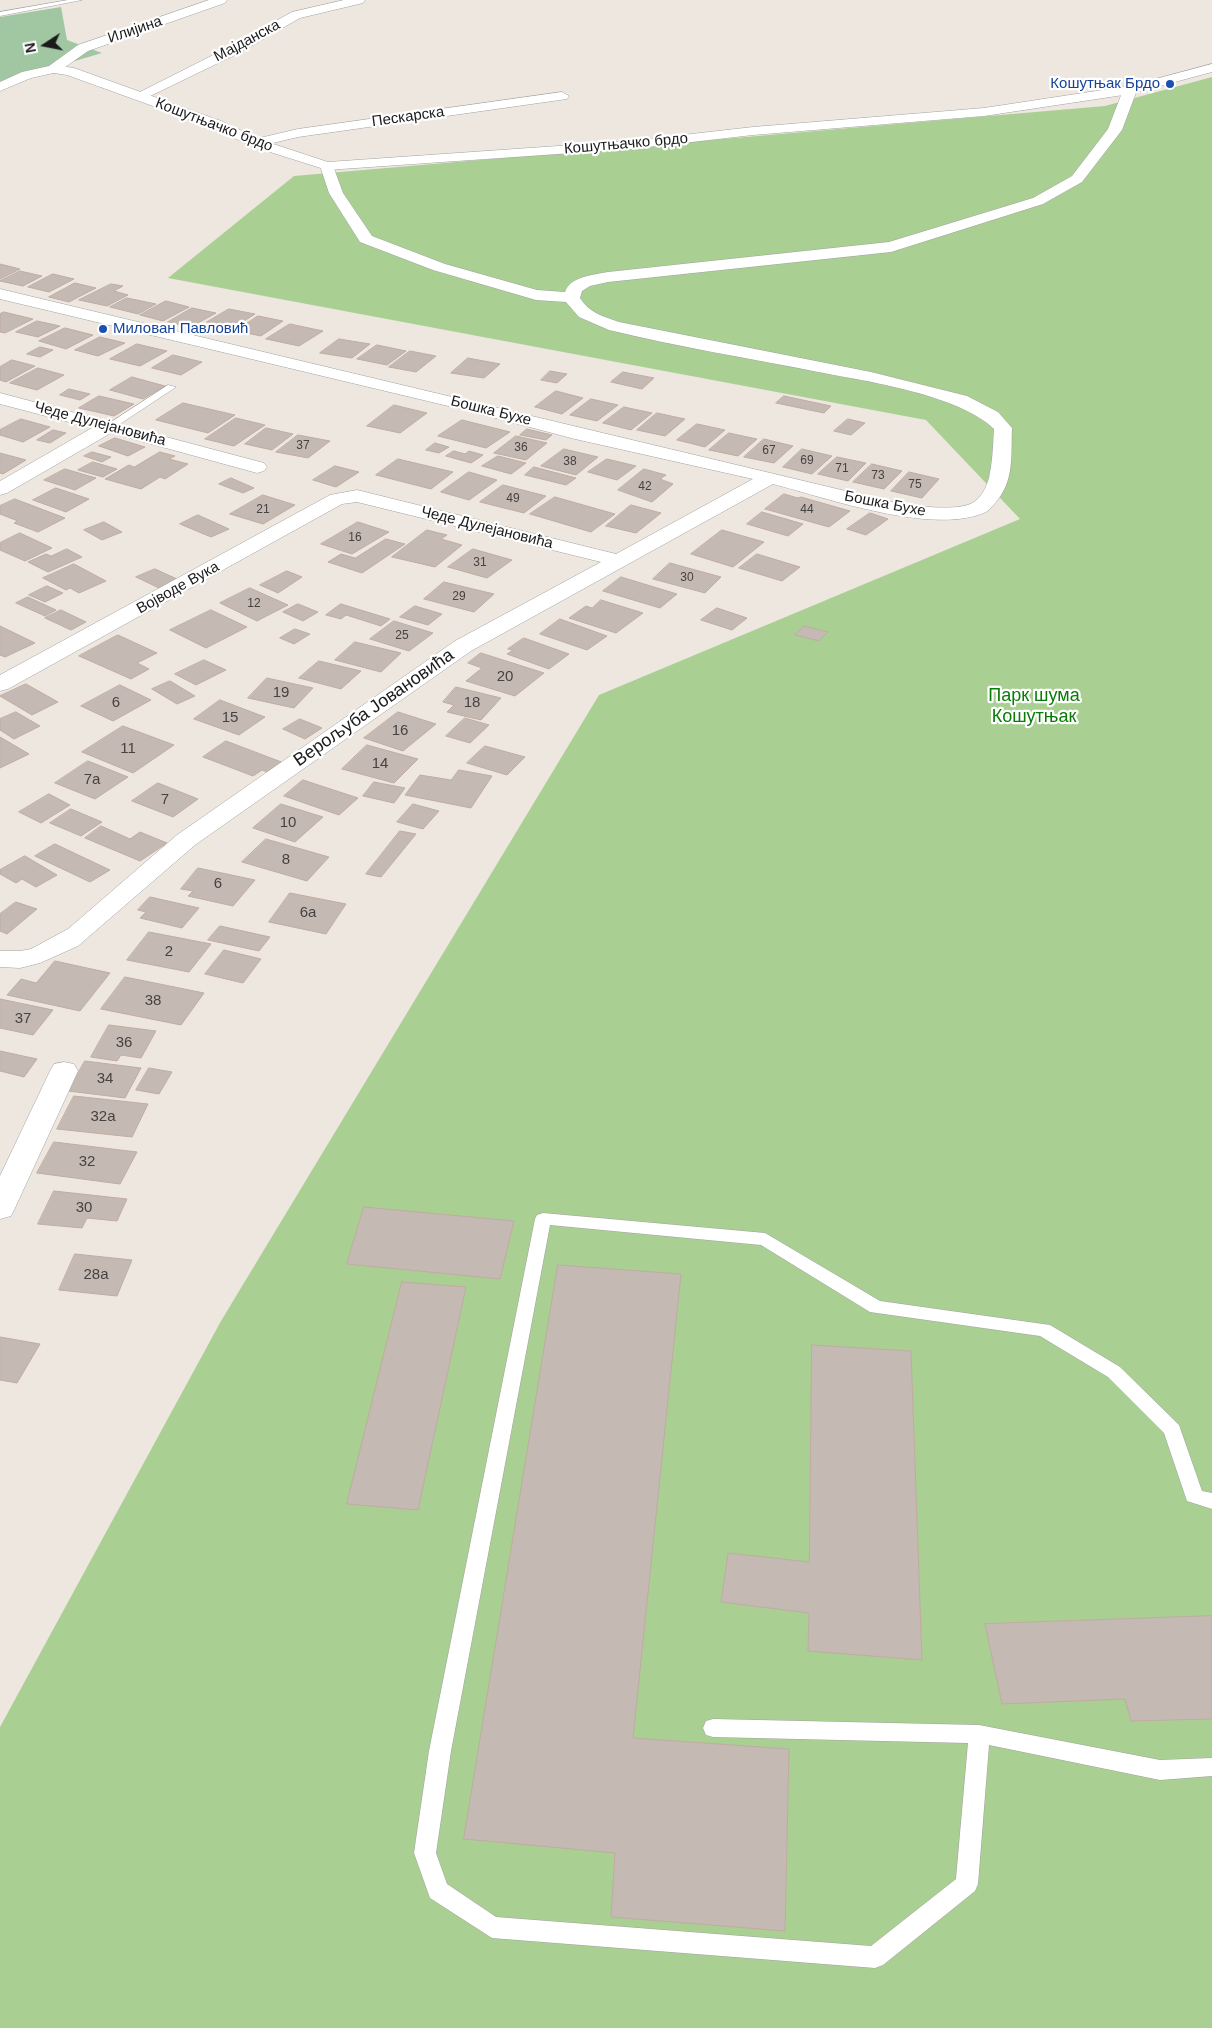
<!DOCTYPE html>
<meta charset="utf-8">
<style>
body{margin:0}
#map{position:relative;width:1212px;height:2028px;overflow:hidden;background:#ede7e0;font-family:Helvetica,sans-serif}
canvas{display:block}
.north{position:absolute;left:20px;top:20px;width:50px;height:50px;-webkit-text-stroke:4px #fff;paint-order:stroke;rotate:259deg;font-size:14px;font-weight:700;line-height:20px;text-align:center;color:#1b1b1b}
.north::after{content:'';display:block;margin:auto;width:18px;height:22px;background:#1b1b1b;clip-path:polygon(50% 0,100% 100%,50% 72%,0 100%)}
</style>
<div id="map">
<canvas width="1212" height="2028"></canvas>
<div class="north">N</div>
</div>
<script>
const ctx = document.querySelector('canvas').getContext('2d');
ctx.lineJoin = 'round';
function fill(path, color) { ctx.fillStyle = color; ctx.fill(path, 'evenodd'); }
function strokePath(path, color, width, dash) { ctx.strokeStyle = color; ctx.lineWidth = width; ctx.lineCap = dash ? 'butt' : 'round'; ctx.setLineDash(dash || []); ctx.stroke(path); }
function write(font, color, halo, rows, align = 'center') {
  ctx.font = font + ' Helvetica,sans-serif'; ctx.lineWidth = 4.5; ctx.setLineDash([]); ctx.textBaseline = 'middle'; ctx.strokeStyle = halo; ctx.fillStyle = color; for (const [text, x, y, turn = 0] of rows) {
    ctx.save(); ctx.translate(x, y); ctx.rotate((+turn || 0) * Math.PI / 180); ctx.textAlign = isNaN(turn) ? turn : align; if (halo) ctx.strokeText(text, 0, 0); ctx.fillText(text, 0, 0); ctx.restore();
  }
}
fill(new Path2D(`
 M1212 77V2028H0V1727L221 1321 599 695 1020 519 926 420 168 278 294 176 1105 106Z`), '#aacf92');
fill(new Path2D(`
 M61 7 67 40 102 53 0 83V17Z`), '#a0c7a2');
const building = new Path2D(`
 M0 264 20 269 0 279Z
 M20 271 42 276 23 286 0 281Z
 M53 274 74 279 49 292 28 287Z
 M75 283 96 288 69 302 49 297Z
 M111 284 123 286 114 291 128 295 107 306 79 300Z
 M127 298 156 304 138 314 110 307Z
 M166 301 189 307 163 321 140 315Z
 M192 308 216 313 191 327 168 322Z
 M229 309 255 314 233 328 207 322Z
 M4 312 33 319 5 333 0 332V314Z
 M258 316 283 321 261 336 236 331Z
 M37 321 60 326 38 337 16 332Z
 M290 324 323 331 299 346 266 339Z
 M65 328 93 335 66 349 39 341Z
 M100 337 125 343 98 356 75 350Z
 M339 339 370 344 352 358 320 353Z
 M137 344 167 351 140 366 110 359Z
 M377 345 406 351 387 365 357 359Z
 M40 347 53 350 40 357 27 354Z
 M410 351 436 356 416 372 389 367Z
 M173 355 202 362 181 375 152 368Z
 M468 358 500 364 484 378 451 373Z
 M12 360 35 366 6 382 0 380V367Z
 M38 368 64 375 37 390 10 383Z
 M550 371 567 374 557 383 541 380Z
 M623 372 654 378 642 389 611 382Z
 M132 377 165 386 143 399 110 390Z
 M69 389 90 394 80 400 60 395Z
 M556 391 583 398 562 414 535 407Z
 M99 396 134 404 114 416 79 408Z
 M784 396 831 406 824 413 776 403Z
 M591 399 618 405 597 421 570 415Z
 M183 403 235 415 208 433 156 420Z
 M394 405 427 413 400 433 367 426Z
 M624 407 652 413 631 430 603 423Z
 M657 413 685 419 665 436 637 430Z
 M236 418 265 425 234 446 205 439Z
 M21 419 50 427 23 442 0 435V430Z
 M848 419 865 423 851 435 834 431Z
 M462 420 510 432 486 448 438 436Z
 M697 424 725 430 705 447 677 440Z
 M266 428 293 434 272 450 245 444Z
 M527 429 552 435 546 440 520 435Z
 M53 430 66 433 50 443 37 440Z
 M729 433 757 439 738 456 709 450Z
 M298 435 330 441 308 458 276 452Z
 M516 436 547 443 526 460 494 453Z
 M115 438 145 447 128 456 99 446Z
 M764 439 793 446 774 463 744 457Z
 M435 443 449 447 439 453 426 450Z
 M564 449 598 457 576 475 541 466Z
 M802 449 832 456 812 474 783 467Z
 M454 451 465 454 469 451 483 455 471 463 446 456Z
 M92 452 111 457 102 462 84 456Z
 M160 452 175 456 169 459 188 464 165 479 160 477 141 489 105 479 129 465 134 467Z
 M0 453 26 460 3 474 0 473Z
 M498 456 526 463 511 474 482 466Z
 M837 457 866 463 848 481 818 474Z
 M398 459 453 472 431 489 376 475Z
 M607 459 636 466 617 480 588 472Z
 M93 462 117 469 103 477 78 470Z
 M872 464 902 471 884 489 853 482Z
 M335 466 359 472 336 487 313 480Z
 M534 467 576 478 566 485 525 475Z
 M65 469 96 478 75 490 44 480Z
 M644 469 666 475 660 479 673 484 652 502 618 490Z
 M469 472 497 480 469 500 441 492Z
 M909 472 939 479 922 498 891 491Z
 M231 478 254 488 243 493 219 484Z
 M503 485 546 496 524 513 480 502Z
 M56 488 89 499 66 512 33 500Z
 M784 494 798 498 801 497 850 511 829 527 765 509Z
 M263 495 295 505 263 524 230 514Z
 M555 497 615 514 591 532 530 514Z
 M15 499 65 518 38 532 14 523 18 521 0 514V506Z
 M631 505 661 513 636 533 606 526Z
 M762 512 803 524 788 536 747 524Z
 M870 513 888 519 866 535 847 529Z
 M198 515 229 529 211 537 180 524Z
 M104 522 122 532 102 540 84 530Z
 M358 522 389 532 352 554 321 544Z
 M427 530 447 535 441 539 462 545 435 567 392 557Z
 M722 530 764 542 733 567 691 554Z
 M20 533 52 548 25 561 0 550V543Z
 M386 539 405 544 362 573 328 562 341 554 355 558Z
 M67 549 82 557 48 572 28 562 46 554 51 556Z
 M473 549 512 560 487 578 448 567Z
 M757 554 800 567 782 581 739 568Z
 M670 563 721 577 705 593 653 579Z
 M74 564 106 581 79 593 70 588 66 590 43 578Z
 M155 569 177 579 159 588 136 577Z
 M287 571 302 577 278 593 260 585Z
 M621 577 677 594 660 608 603 591Z
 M444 582 494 594 474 612 424 599Z
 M47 586 63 593 45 602 29 595Z
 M250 588 288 605 257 621 220 603Z
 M28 597 56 610 45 616 16 603Z
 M601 600 643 613 616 633 569 618 586 606 592 608Z
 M298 604 318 612 303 621 283 612Z
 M341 604 390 619 381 626 346 615 341 619 326 615Z
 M415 606 442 614 428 625 400 617Z
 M717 608 747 618 732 630 701 620Z
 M61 610 86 622 71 630 45 618Z
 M211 610 247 627 206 648 170 630Z
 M560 619 607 636 587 650 540 634Z
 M394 621 433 633 409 651 370 639Z
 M0 626 35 643 5 657 0 655Z
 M804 626 828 632 819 641 795 635Z
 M295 629 310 634 294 644 280 638Z
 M118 635 157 653 137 663 149 669 131 679 79 656Z
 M524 638 569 654 549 669 507 654 513 650 508 649Z
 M355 642 401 653 381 672 335 660Z
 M481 653 544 673 515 696 466 681 482 668 468 663Z
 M204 660 226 670 196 685 175 674Z
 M319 661 361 671 341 689 299 678Z
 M267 678 313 688 294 708 248 698Z
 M170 681 195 696 177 704 152 689Z
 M26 684 58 702 32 715 0 696Z
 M120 685 151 700 113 721 81 706Z
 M456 687 501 698 481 720 447 712 454 705 443 702Z
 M220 700 265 717 239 735 194 719Z
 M16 712 40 726 14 739 0 730V719Z
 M398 712 436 724 403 751 364 738Z
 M465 718 489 725 470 743 446 736Z
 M300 719 322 728 305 739 283 729Z
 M123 726 174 745 133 773 82 752Z
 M0 737 29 754 0 768Z
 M226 741 284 763 270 773 262 770 253 776 203 757Z
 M367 745 418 759 394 783 342 769Z
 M485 746 525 757 507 775 467 763Z
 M88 761 128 777 95 799 55 783Z
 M459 770 492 776 471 808 405 795 420 775 451 780Z
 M303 780 358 798 339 815 284 796Z
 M374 782 405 788 394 803 363 796Z
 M158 783 198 799 173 817 132 801Z
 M49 794 70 805 41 823 19 812Z
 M281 804 323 817 295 842 253 828Z
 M413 804 439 811 423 829 397 822Z
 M71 809 102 822 81 836 50 823Z
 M101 826 130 839 140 832 167 843 140 861 85 838Z
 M400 831 416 834 381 877 366 874Z
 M266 839 329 857 307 881 242 862Z
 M55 844 110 870 90 882 35 856Z
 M25 856 57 875 36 887 22 879 16 883 0 874V870Z
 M198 868 255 880 233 906 188 896 193 891 181 889Z
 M290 893 346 904 326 934 269 922Z
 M150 897 199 908 182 928 140 918 146 912 138 910Z
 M16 902 37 909 7 934 0 931V914Z
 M220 926 270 937 259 951 208 940Z
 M149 932 211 944 189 972 127 960Z
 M224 950 261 959 243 983 205 974Z
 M55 961 110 973 80 1011 7 995 21 979 36 983Z
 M125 977 204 993 181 1025 101 1009Z
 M0 999 53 1010 33 1035 0 1028Z
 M109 1025 156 1031 141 1058 121 1055 117 1061 91 1057Z
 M0 1051 37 1059 24 1077 0 1071Z
 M85 1061 141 1068 125 1098 68 1091Z
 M149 1068 172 1072 159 1094 136 1090Z
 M74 1096 148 1104 132 1137 57 1129Z
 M54 1142 137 1152 120 1184 37 1173Z
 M54 1191 127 1199 117 1221 87 1218 82 1228 38 1224Z
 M364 1207 514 1221 500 1279 347 1264Z
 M75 1254 132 1260 117 1296 59 1290Z
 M558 1265 681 1274 633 1738 789 1749 785 1931 611 1917 615 1853 464 1839Z
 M402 1282 466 1287 418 1510 347 1504Z
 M0 1337 40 1344 17 1383 0 1380Z
 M812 1345 911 1351 922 1660 808 1651 809 1613 721 1602 728 1553 809 1562Z
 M1212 1616V1719L1131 1721 1125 1699 1002 1704 985 1624Z`);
fill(building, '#c5b9b3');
strokePath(building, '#c0aca2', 1);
const service = new Path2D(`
 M68 0H82L0 16V12Z
 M168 385 176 387 114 428 105 426Z
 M543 1213 765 1233 880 1301 1050 1325 1120 1367 1179 1425 1202 1491 1212 1493V1509L1187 1501 1164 1433 1108 1377 1040 1336 870 1312 761 1245 550 1225 451 1751 436 1853 447 1884 496 1917 871 1946 956 1879 968 1743 713 1737 706 1735 703 1728 706 1721 713 1719 979 1725 1160 1760 1212 1758V1776L1160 1780 989 1745 978 1884 975 1891 883 1965 875 1968 492 1938 430 1898 414 1853 429 1751 535 1219 537 1215Z`);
const minor = new Path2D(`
 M209 0H227L225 3 88 51 58 72 31 78 0 91V82L22 72 49 66 78 45Z
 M344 0H365L363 3 300 18 237 54 144 99 139 100 132 96 227 48 292 12Z
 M1130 86 1137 90 1122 130 1082 182 1043 204 891 252 608 282 590 286 582 291 580 298C588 312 604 317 619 322L871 372 967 396 998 412 1012 428C1011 449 1014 476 1001 495 998 500 991 509 986 512 934 536 827 498 773 484L471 651 195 845 78 946 40 963 20 968 0 967V951H20L31 949 68 929 177 835 455 641 601 562 357 502 342 504 8 689 0 691V675L330 495 357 490 616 554 753 479 575 439 465 410 0 299V289L900 504C918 506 959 512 974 502 983 496 989 482 990 472 993 458 993 443 994 429 960 395 866 381 818 372 749 358 678 347 609 330L579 317 566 302 536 300 433 270 360 242 329 193 320 166 322 163H332L343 193 372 236 445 264 537 290 565 292C570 276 594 275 608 272L889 242 1033 198 1072 176 1108 129 1123 90Z
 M562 92 569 96 567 99 298 137 256 147 249 143 251 140 298 129Z
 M0 393 264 463 267 467 264 471 257 473 111 433 7 493 0 495V481L92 428 0 404Z
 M64 1062 74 1064 78 1071 15 1208 11 1216 0 1219V1176L50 1071 54 1064Z`);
const tertiary = new Path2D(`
 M1212 64V72L1130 94 984 116 753 135 630 149 327 170 251 146 211 127 67 75 48 72 46 69 53 65 74 68 221 121 261 140 328 162 630 141 753 127 984 108 1129 86Z`);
strokePath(service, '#a2a2a2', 1);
strokePath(minor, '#a2a2a2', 1);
strokePath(tertiary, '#a2a2a2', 1);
fill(service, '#fff');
fill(minor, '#fff');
fill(tertiary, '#fff');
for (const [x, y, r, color] of [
 [1170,84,5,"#1a4fb4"],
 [103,329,5,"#1a4fb4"]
]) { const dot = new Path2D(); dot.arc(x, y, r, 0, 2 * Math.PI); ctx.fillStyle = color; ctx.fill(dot); strokePath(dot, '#fff', 2); }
write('12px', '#464241', null, [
 ["37",303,446],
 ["36",521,448],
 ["67",769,451],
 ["69",807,461],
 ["38",570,462],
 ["71",842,469],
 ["73",878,476],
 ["75",915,485],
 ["42",645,487],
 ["49",513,499],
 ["21",263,510],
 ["44",807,510],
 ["16",355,538],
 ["31",480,563],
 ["30",687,578],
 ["29",459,597],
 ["12",254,604],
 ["25",402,636]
]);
write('15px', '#1b1b1b', '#fff', [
 ["Илијина",135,30,-19],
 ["Мајданска",247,41,-28],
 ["Пескарска",408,117,-8],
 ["Кошутњачко брдо",214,125,21],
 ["Кошутњачко брдо",626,144,-5],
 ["Бошка Бухе",491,411,14],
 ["Чеде Дулејановића",100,424,15],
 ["Бошка Бухе",885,504,11],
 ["Чеде Дулејановића",487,528,14],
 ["Војводе Вука",178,588,-29]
]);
write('15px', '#164399', '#fff', [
 ["Кошутњак Брдо",1160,84],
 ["Милован Павловић",113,329,"left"]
], 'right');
write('15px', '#464241', null, [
 ["20",505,677],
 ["19",281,693],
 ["6",116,703],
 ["18",472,703],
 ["15",230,718],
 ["16",400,731],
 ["11",128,749],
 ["14",380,764],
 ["7a",92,780],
 ["7",165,800],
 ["10",288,823],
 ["8",286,860],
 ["6",218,884],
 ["6a",308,913],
 ["2",169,952],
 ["38",153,1001],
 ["37",23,1019],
 ["36",124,1043],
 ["34",105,1079],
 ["32a",103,1117],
 ["32",87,1162],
 ["30",84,1208],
 ["28a",96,1275]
]);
write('18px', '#087c06', '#fff', [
 ["Парк шума",1034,696],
 ["Кошутњак",1034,717]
]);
write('18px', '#1b1b1b', '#fff', [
 ["Верољуба Јовановића",374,708,-35]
]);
</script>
